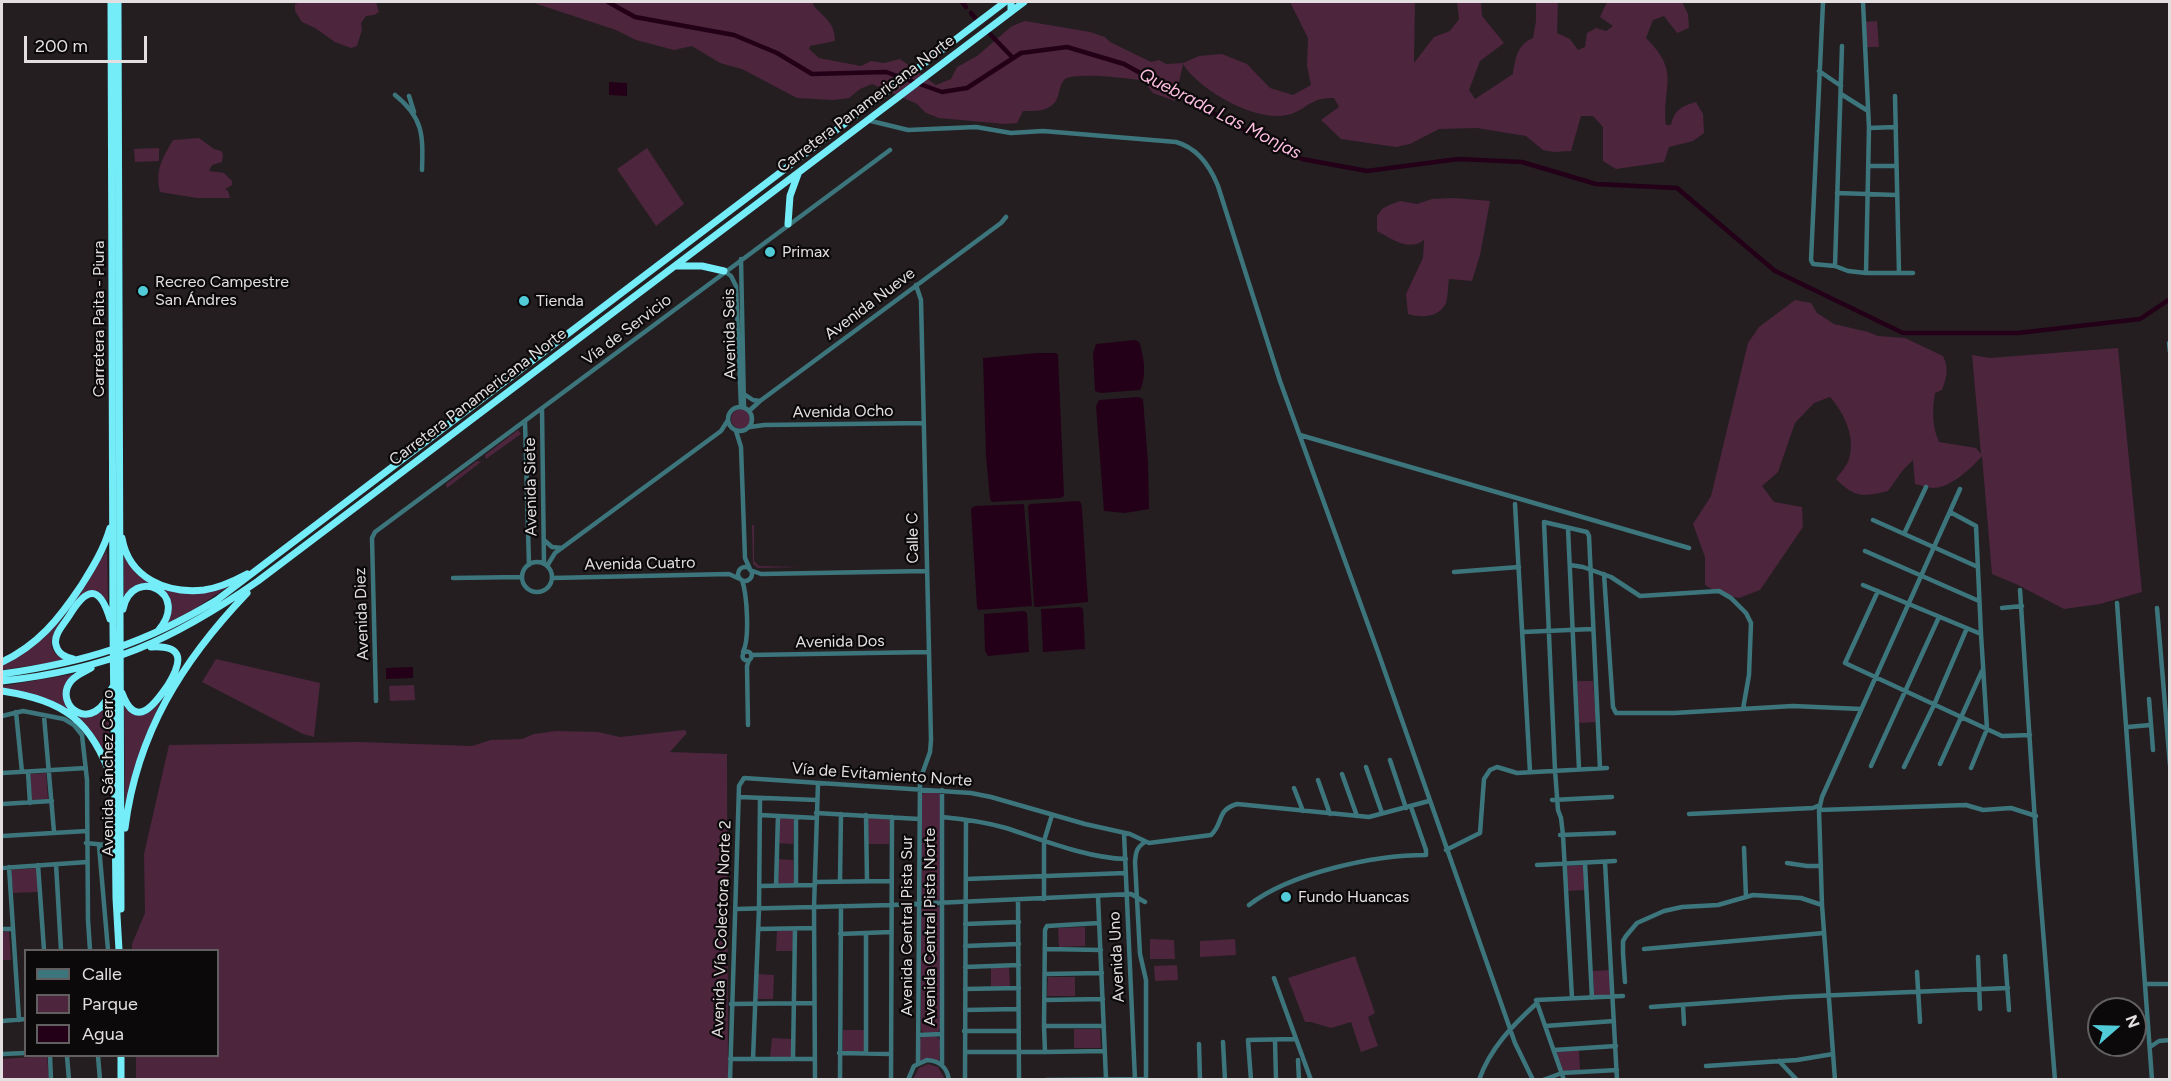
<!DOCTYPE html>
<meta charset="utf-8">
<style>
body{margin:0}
#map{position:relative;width:2171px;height:1081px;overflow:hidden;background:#241e21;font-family:Figtree,sans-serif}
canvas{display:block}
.frame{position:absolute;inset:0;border:3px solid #e3dfe1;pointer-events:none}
.legend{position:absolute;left:24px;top:949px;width:195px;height:108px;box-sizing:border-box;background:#0b090a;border:2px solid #615f60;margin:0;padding:8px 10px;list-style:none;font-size:18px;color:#e3dfe1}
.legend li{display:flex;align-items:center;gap:12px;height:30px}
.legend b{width:30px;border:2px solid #615f60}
.north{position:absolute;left:2087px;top:997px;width:60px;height:60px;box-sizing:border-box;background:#0b090a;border:2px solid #615f60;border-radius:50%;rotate:70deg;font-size:16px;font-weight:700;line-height:24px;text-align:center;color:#e3dfe1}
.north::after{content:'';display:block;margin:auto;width:21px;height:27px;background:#52cbd8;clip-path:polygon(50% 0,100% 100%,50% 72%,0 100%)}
.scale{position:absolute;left:24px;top:36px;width:123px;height:27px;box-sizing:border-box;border:3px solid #e3dfe1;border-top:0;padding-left:8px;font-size:18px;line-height:21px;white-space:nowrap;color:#e3dfe1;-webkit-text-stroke:4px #0b090a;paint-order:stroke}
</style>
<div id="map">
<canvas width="2171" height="1081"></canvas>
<div class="frame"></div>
<ul class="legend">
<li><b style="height:8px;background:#3c767c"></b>Calle</li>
<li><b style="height:16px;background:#4d253d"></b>Parque</li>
<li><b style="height:16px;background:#230017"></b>Agua</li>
</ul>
<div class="north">N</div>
<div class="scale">200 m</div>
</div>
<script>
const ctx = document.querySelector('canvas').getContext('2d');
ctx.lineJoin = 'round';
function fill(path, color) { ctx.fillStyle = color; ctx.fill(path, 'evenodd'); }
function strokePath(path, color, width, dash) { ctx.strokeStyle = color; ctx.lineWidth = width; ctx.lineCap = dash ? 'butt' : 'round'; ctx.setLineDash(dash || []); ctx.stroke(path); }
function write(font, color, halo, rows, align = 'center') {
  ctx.font = font + ' Figtree,sans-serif'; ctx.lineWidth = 4.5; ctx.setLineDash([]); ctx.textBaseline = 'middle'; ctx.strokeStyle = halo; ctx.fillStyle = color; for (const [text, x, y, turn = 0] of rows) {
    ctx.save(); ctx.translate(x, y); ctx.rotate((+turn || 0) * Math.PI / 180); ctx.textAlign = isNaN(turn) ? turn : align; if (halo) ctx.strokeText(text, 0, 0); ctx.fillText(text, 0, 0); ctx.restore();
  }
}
fill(new Path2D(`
 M302 2H376L379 12 374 15 366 16 361 23 362 30 357 46 351 48 335 42 315 28 302 22 295 11V4Z
 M531 2H814L813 5C824 18 835 22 835 41L810 46 809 49 819 58 861 66 871 61 884 63 900 59 936 85 951 79 957 67 977 56 1012 26 1025 21 1090 32 1105 37 1110 42 1151 62 1159 60 1166 64 1183 63 1199 56 1222 54 1247 64 1270 88 1293 95 1311 85 1307 66 1308 38 1290 2H1415L1414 63 1434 37 1450 31 1459 19 1457 2H1481L1482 16 1504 43 1480 61 1469 90 1475 99 1513 74C1515 58 1518 44 1533 38L1536 21V2H1558L1557 33 1570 39 1578 50 1585 47 1587 33 1596 28 1606 31 1613 26 1600 17 1607 2H1682L1688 14 1689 28 1677 33 1664 16 1653 20 1646 38C1681 73 1662 84 1666 125H1671C1674 110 1682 106 1696 102L1703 114 1704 133 1693 141 1669 147 1664 162 1616 169 1603 161V127L1593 116H1581L1571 151 1554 152 1543 150 1526 136 1477 128 1439 129 1410 144 1396 147 1341 139 1321 120 1339 107 1334 98C1309 97 1306 111 1287 115 1255 122 1199 90 1183 64L1175 101 1153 93 1144 81C1130 78 1075 72 1065 79 1060 84 1060 90 1058 96 1053 112 1036 111 1023 111L1017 123 1005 124 939 118 926 113 917 104 872 84 860 89 849 98 833 100 797 98 742 69 720 63 692 46 674 50 659 46 636 40 616 30Z
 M1877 21 1879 47H1866L1865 22Z
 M199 138 214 149 221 151 223 154 222 162 212 165 209 171 224 173 232 181V185L225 189 228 191 230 198H197L160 192C155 170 162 159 173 140Z
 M159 148V161L135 162 134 149Z
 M647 148 684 204 656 226 617 169Z
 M1454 198 1490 201 1480 255 1472 281 1449 279C1448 286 1448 296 1446 303 1439 318 1421 318 1408 314L1406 294 1423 258 1424 240C1409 252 1392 239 1377 231V216L1382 209 1389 205 1400 201 1417 204 1432 199Z
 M1795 300 1811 303 1817 313 1834 324 1868 332 1878 336 1905 338 1943 356C1949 369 1947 376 1942 390L1935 393C1932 410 1932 426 1939 442L1976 448 1981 454 1972 355 1990 358 2118 348 2142 592 2100 604 2064 609 2016 584 1992 574 1982 456C1973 467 1950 488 1934 488 1928 488 1921 485 1915 484L1913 460 1903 470 1888 491C1863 497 1855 498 1836 479 1840 473 1847 466 1849 459 1856 437 1844 413 1830 397L1814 403 1795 423 1778 472 1762 486 1774 502 1802 507 1803 527 1760 590 1739 598 1720 594 1705 585V557L1693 524 1711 496 1748 343 1759 327Z
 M731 419a10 10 0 1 1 20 0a10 10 0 1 1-20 0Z
 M518 430 521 434 486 459 485 455Z
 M477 461 481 462 447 488 446 484Z
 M752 525H754V561L759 566 800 567 758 568 753 564Z
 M107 550 108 601 96 592H85L73 603Z
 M124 554 136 574 153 584C139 583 131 586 124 598Z
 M232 584 196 608 165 625C175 610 173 598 160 587L180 591Z
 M69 609C58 625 37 650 67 660L2 670V665L40 641Z
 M216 659 320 683 314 737 303 734 202 682Z
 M74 674C59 685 66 697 72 712L40 697 2 689V686Z
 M1577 681H1593L1596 722 1579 723Z
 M414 685 415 700 390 701 389 686Z
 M162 698 143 743 125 804 124 706C139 722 151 715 162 698Z
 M109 701V765L98 740 77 716C92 719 103 714 109 701Z
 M685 730 687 733 670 752 727 754 728 1079H136V1056H218V950H132V944L145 913 144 854 169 745 359 742 472 746 491 740 522 739 534 734 556 731 598 732 620 737Z
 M46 773 48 799 32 800 30 774Z
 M926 791H938L941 795 940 898 937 901 925 902 921 898 922 795Z
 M776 814 794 816 793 844 775 843Z
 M870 817 890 820 889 844H868V819Z
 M775 859 793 860 794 885H775Z
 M1584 865 1585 890 1567 891 1566 866Z
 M37 868 38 892 13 893 11 870Z
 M937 905 940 908 941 1028 938 1032 924 1033 921 1030 920 911 924 906Z
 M1085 927V946L1059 947 1058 928Z
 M777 930H794V951H776Z
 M9 931 11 960H2V932Z
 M1150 939 1174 940 1175 959H1150Z
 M1235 939 1236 955 1200 957V941Z
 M1355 956 1375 1013 1368 1017 1378 1046 1361 1052 1351 1022 1331 1028 1311 1022H1305L1288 978Z
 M1177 965 1178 980 1155 981 1154 966Z
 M1009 967 1010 986 991 987V968Z
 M1610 970 1611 995 1594 996 1593 971Z
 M757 974 774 975 773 999H755Z
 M1048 977H1075V996H1047Z
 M1074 1029H1100L1101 1048H1074Z
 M843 1030H864V1052L843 1051Z
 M936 1036 940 1040 939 1061H920V1040L922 1037Z
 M772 1038 792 1039V1057H770Z
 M1579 1050 1580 1070 1563 1071 1556 1052Z
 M47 1056 49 1079H2V1059Z
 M928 1064 938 1067 945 1079H913L919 1068Z`), '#4d253d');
fill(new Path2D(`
 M609 82 627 83V96L609 95Z
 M1135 340 1139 342C1144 355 1147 377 1140 390L1101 393 1095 391 1093 353 1096 344Z
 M1037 353H1056L1058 355 1064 496 1060 498 992 502 990 499 986 456 983 358Z
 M1138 397 1143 399 1148 463 1149 509 1125 513 1104 511 1096 406 1099 400Z
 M1079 501 1081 503 1082 509 1088 602 1036 607 1034 606 1028 506 1030 504Z
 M1024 504 1032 606 979 610 977 608 971 509 975 506Z
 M1080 607 1083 609 1085 649 1043 652 1041 609Z
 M1024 611 1027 613 1029 652 988 656 985 651 984 614Z
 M413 667V678L386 679V668Z`), '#230017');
strokePath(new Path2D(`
 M608 2 635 17 734 35 777 53 812 74 886 72 942 92 967 88 1021 53 1067 47 1124 64 1231 123 1302 159 1367 171 1458 159 1522 162 1596 184 1677 188 1775 271 1903 333H2018L2140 319 2170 299
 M962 2 966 7
 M971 13 975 18
 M989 33 1013 58`), '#230017', 4.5);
strokePath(new Path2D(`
 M1823 2 1811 260 1813 264 1835 266 1848 271 1866 273H1913
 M1863 2 1869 128 1866 273
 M1819 71 1841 86
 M1841 94 1868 111
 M395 95C424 118 423 136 422 170
 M409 96 414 112
 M1895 96 1899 273
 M867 120 908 130 976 127 1011 133 1043 131 1176 142C1198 148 1210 166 1218 186L1280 381 1378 652 1515 1043 1533 1080
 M1869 128 1896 127
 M1869 166H1896
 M1837 193 1896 195
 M741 259 744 408
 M1835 266 1842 46
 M724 271 731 276 736 286 741 407
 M916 285 921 300 931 740 930 752 920 780 918 1063
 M2169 343 2170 352
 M744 394 753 400 760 401
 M728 419a12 12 0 1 1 24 0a12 12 0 1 1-24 0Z
 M542 409 544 564
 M749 411 760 401 1001 223 1006 217
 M525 422 529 565
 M750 427 764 425 923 423
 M736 431 741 447 745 558 750 569
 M1300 435 1689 548
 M1515 504 1530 772
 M1950 512 1976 526 1981 634 1987 729 1971 768
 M1873 520 1978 567
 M1568 528 1579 769
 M1904 534 1926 487
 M544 540 552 547 562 548
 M1865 551 1979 601
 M522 577a15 15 0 1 1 30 0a15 15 0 1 1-30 0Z
 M1570 565 1583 567 1611 577 1640 596 1719 591 1731 598 1746 613 1751 623 1749 675 1743 709
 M547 566 555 553 721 431 728 420
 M738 574a7 7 0 1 1 14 0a7 7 0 1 1-14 0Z
 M750 570 761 574 926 571
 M1454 572 1519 567
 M1604 574 1613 707 1616 713H1674L1793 706 1861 709
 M453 578 522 577
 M552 578 729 574 740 579
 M742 580C747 594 750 639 743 652
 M1863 585 1981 634
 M2020 590 2038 868 2055 1080
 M1878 591 1845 663 2002 736 2030 735
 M2117 603 2152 1080
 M2002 608 2022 606
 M2157 608 2170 765
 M1523 632 1592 629
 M742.5 656a4.5 4.5 0 1 1 9 0a4.5 4.5 0 1 1-9 0Z
 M751 655 929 652
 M2149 699 2153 750
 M376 701 372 538 375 532 890 150
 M16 712 22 772
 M2 716 23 711 64 719 74 725 82 735 87 780 88 920 90 950
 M44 716 54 832
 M748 725 747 666 749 660
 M2128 727 2150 725
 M1390 760 1406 808
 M1940 764 1982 671
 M1871 766 1939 617
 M1366 767 1382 813
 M1904 767 1934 705 1967 628
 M28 772 30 803
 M2 773 86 768
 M1342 774 1357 816
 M1318 780 1330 814
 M1294 788 1303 811
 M739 797 817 800
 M1552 800 1612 797
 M2 804 52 801
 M1819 810 1966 805 1983 810 2011 808 2036 816
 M816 813 919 819
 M1689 814 1813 808 1820 805
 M760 815 817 818
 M866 815 867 881
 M942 817C964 819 985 822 1006 828 1043 840 1087 858 1126 859
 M1124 833 1135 1080
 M1560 835 1614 833
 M2 836 87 831
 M1145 842C1136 848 1136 852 1135 862L1140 954 1146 980V1080
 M86 843 116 846
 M99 846 108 950
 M1744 848 1746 897
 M1446 850 1480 833 1484 779 1490 770 1497 767 1517 773 1607 768
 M1605 862 1617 1080
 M1585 863 1592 998
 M1787 863 1807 866H1821
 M56 864 61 950
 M38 865 44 950
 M1537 865 1615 861
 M9 867 19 1020
 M2 868 87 862
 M966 879 1126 873
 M840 881 841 814
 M815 882 891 881
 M796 885V817
 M759 886 815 885
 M776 886 778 816
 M1098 897 1106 1079
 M1044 899V841L1052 815
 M1018 900 1019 1080
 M1249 905C1290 873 1374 855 1426 855V850L1411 807
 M736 909 892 905 1131 894 1145 902
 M965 924 1019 922
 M2 929H12
 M758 929 814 928
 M840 934 891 932
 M965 946 1019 944
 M1046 949 1101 950
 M1644 949 1824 933
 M2005 956 2009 1010
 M1978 957 1980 1009
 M965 967 1019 965
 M1917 972 1920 1022
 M1045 974 1102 973
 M1274 978 1311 1080
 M1625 982 1623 953V941L1626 936 1637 923 1664 911 1682 907 1718 905 1753 895 1801 898 1822 905
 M2146 984H2167
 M965 989 1019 988
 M1572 998 1563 835 1561 818 1558 810 1555 770 1544 522 1587 532 1589 536 1600 768
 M1045 1000 1103 999
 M731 1004 814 1003
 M1683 1005 1684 1024
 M1651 1007 1790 997 2008 988
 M965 1010 1018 1009
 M2 1021 26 1019
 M1044 1026 1045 930 1047 926 1099 923
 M1104 1026H1044L1045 1052 1105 1051
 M1545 1026 1614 1021
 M964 1031H1019
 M919 1035 942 1034
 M1275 1040 1276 1080
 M1223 1042 1225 1080
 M1199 1044 1200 1080
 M2150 1047 2159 1041 2170 1040
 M1554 1050 1616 1046
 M965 1052H1045
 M839 1053 891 1054
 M866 1053V933
 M2 1054 26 1053
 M50 1056 51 1080
 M67 1056 69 1080
 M98 1056 100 1080
 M730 1059H814
 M753 1059 759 909 760 798
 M793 1059 795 929
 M1298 1060 1299 1080
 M1779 1061 1797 1080
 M942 1064V790
 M1706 1066 1797 1060 1833 1054
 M730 1080 739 786 744 778 971 793 991 797 1085 824 1130 834 1149 843 1211 835C1224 823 1216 810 1237 804L1369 817 1429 801
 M815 1080 814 907 818 783
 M840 1080 841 906
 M891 1080 892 817
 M908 1080 914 1066 927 1060C940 1061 947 1067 949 1080
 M965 1080 966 820
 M1046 1080 1146 1079
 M1251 1080 1248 1040 1296 1039
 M1479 1080C1490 1048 1513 1025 1537 1003
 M1543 1080 1562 1073 1617 1070
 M1564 1080 1536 1000 1623 996
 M1835 1080 1822 905 1819 810 1822 797 1960 489`), '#3c767c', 4.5);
strokePath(new Path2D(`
 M111 2 113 627 116 898 119 950
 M118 2 121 909
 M1011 2V11
 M788 224 790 196 798 174
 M677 266H702L724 271
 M122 538C129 578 166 594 204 590 219 588 234 581 247 574
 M123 609C132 565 192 592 158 631
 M73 659C65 657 58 654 56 645 53 635 64 624 69 616 86 588 99 583 110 619
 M2 662C38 645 59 619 81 586 93 567 104 549 110 528
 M91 668C84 672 76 675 71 681 52 705 94 738 112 688
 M2 674C86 662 144 644 217 600L1005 2
 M2 681C106 670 172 641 258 581L1024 2
 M2 691C66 701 90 720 113 781
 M122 693C136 731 155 704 168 685 182 662 185 645 151 647
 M125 828C137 733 182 661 247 593
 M121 1056V1080`), '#75edf9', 7);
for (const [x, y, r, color] of [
 [770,252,6,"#52cbd8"],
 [143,291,6,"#52cbd8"],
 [524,301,6,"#52cbd8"],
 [1286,897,6,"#52cbd8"]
]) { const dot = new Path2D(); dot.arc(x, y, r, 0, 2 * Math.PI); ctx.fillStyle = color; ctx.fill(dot); strokePath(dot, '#0b090a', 2); }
write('16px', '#e3dfe1', '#0b090a', [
 ["Carretera Panamericana Norte",866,104,-37],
 ["Avenida Nueve",870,304,-37],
 ["Carretera Paita - Piura",99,319,-90],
 ["Vía de Servicio",627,330,-37],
 ["Avenida Seis",730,334,-91],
 ["Carretera Panamericana Norte",478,397,-37],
 ["Avenida Ocho",843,412,-1],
 ["Avenida Siete",531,487,-91],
 ["Calle C",913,538,-91],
 ["Avenida Cuatro",640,564,-1],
 ["Avenida Diez",362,614,-92],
 ["Avenida Dos",840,642,-1],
 ["Avenida Sánchez Cerro",108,773,-90],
 ["Vía de Evitamiento Norte",882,775,4],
 ["Avenida Central Pista Sur",907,926,-90],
 ["Avenida Central Pista Norte",930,927,-90],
 ["Avenida Vía Colectora Norte 2",722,929,-88],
 ["Avenida Uno",1117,957,-93]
]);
write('16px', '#e3dfe1', '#0b090a', [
 ["Primax",782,252],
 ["Recreo Campestre",155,282],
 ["San Ándres",155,300],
 ["Tienda",536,301],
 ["Fundo Huancas",1298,897]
], 'left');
write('italic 18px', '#fcbde0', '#0b090a', [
 ["Quebrada Las Monjas",1220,114,27]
]);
</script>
